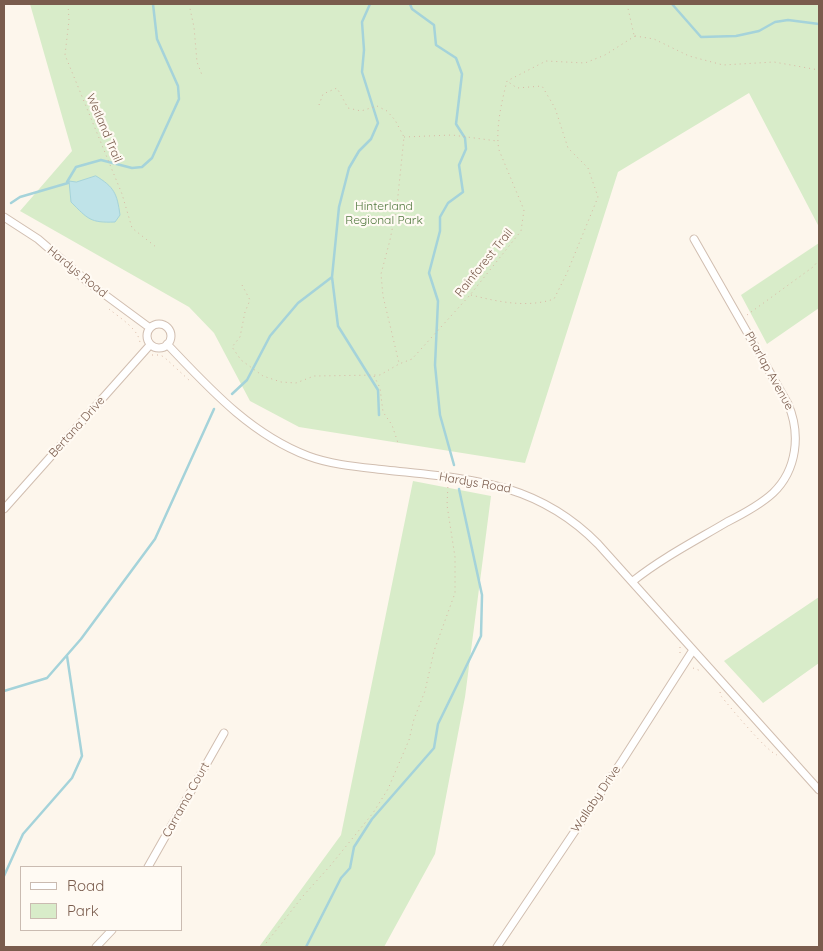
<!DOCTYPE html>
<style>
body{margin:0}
#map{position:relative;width:823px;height:951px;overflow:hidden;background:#fdf6ec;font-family:Quicksand,sans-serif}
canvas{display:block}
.frame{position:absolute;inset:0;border:5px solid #7a5c4d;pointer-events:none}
.legend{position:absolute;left:20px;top:866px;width:162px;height:65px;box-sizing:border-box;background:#fffaf3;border:1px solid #cabbb1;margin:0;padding:6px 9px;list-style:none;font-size:15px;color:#7a5c4d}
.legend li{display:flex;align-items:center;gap:10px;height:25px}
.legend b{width:25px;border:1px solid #cabbb1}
</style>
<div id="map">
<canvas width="823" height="951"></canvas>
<div class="frame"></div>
<ul class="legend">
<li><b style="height:6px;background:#fff"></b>Road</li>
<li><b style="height:14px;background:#d8ecc9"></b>Park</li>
</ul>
</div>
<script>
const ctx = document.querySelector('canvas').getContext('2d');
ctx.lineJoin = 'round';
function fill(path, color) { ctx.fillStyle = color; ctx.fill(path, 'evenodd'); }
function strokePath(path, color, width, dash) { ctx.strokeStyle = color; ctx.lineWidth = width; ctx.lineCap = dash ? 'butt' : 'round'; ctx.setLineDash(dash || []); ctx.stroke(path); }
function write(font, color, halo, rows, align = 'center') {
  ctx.font = font + ' Quicksand,sans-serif'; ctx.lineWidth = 4.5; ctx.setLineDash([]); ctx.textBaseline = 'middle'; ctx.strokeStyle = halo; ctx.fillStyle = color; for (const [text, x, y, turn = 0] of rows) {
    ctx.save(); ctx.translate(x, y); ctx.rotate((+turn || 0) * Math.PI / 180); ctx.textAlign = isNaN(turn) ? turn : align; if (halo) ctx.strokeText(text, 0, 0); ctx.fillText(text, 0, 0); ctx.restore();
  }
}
fill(new Path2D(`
 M30 4H819V227L749 93 618 172 525 463 299 427 250 401 214 333 189 307 20 211 72 151Z
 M819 243V308L767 344 741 295Z
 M413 481 491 496 465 697 435 854 384 947H259L341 835Z
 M819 597V663L763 703 724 661Z`), '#d8ecc9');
const water = new Path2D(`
 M96 176C114 187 117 193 120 215L115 222C90 223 88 219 71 202L69 181 76 182Z`);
fill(water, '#bfe3e8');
strokePath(water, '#a5d3da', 1);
strokePath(new Path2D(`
 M370 4 362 22 364 50 362 72 378 123 371 139 359 151 349 168 339 207 332 277 338 326 378 390 379 415
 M410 4 412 9 434 25 436 45 456 58 462 74 456 124 465 138 466 149 459 165 463 192 448 203 440 217V231L429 273 438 301 435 365 440 415 454 465
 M672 4 701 37 736 36 759 31 775 22 788 20 819 24
 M67 182 76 167 101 160 132 168 142 167 152 158 179 99 178 86 157 39 153 4
 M11 203 20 197 68 183
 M232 394 247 380 270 336 298 303 332 277
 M4 691 47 678 81 639 155 539 214 409
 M4 876 23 834 72 778 82 756 67 656
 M306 947 341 878 350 868 354 847 372 819 434 748 438 724 481 636 482 595 459 489`), '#a5d3da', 2.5);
const minor = new Path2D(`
 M4 217 38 239 89 283 150 328
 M147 336a12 12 0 1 1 24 0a12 12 0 1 1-24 0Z
 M167 344C209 388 250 434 308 456 332 465 360 467 386 470 469 479 536 481 598 544L819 790
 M4 509 150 345
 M633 581C662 558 695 541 727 522 743 514 760 505 773 493 797 470 801 434 788 404L694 239
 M148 867 224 733
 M96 947 112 930
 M497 947 622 761 693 650`);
strokePath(minor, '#d1beb0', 9);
strokePath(new Path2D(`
 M68 4 69 20 65 55 122 194 132 228 156 247
 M189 4 194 27 197 62 202 75
 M627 4 634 35
 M635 36 654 39 689 56 723 65 774 62 819 70
 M319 105 323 94 337 88 348 108 361 111 377 106 387 111 395 120 404 137 397 205 390 240 381 274 383 296 399 363
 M404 137 452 135 497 141
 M242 285 250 300 245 312 240 337 232 347 241 360 263 376 281 382 296 383 314 376 380 375 399 364 412 359 470 295 521 231 524 210 499 150C495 130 502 100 507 81L546 61 585 63 605 55 635 36
 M471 295C499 302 527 308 554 299L567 273 598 197 588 168 568 148 555 108 542 86 517 88 507 81
 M109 309C120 318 140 330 140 344
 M747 315 813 267 819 260
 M152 355H160L164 357 190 381
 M374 376 380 388 383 412 392 425 398 443
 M680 647V655
 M693 668 701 671
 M720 692 721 696C730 707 766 751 777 755
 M263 947 303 896 330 866 373 813 388 789 409 740 414 719 425 691 434 651 455 593V557L447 505 448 484`), '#d9b8a5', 1, [1, 4]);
strokePath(minor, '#fff', 7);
write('12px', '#7a5c4d', '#fffaf3', [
 ["Wetland Trail",104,128,67],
 ["Rainforest Trail",484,263,-51],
 ["Hardys Road",77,272,39],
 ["Pharlap Avenue",769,371,61],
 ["Bertana Drive",77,427,-48],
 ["Hardys Road",475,483,10],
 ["Wallaby Drive",596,799,-56],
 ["Carrama Court",186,800,-61]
]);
write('12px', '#537a41', '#fffaf3', [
 ["Hinterland",384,206],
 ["Regional Park",384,220]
]);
</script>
